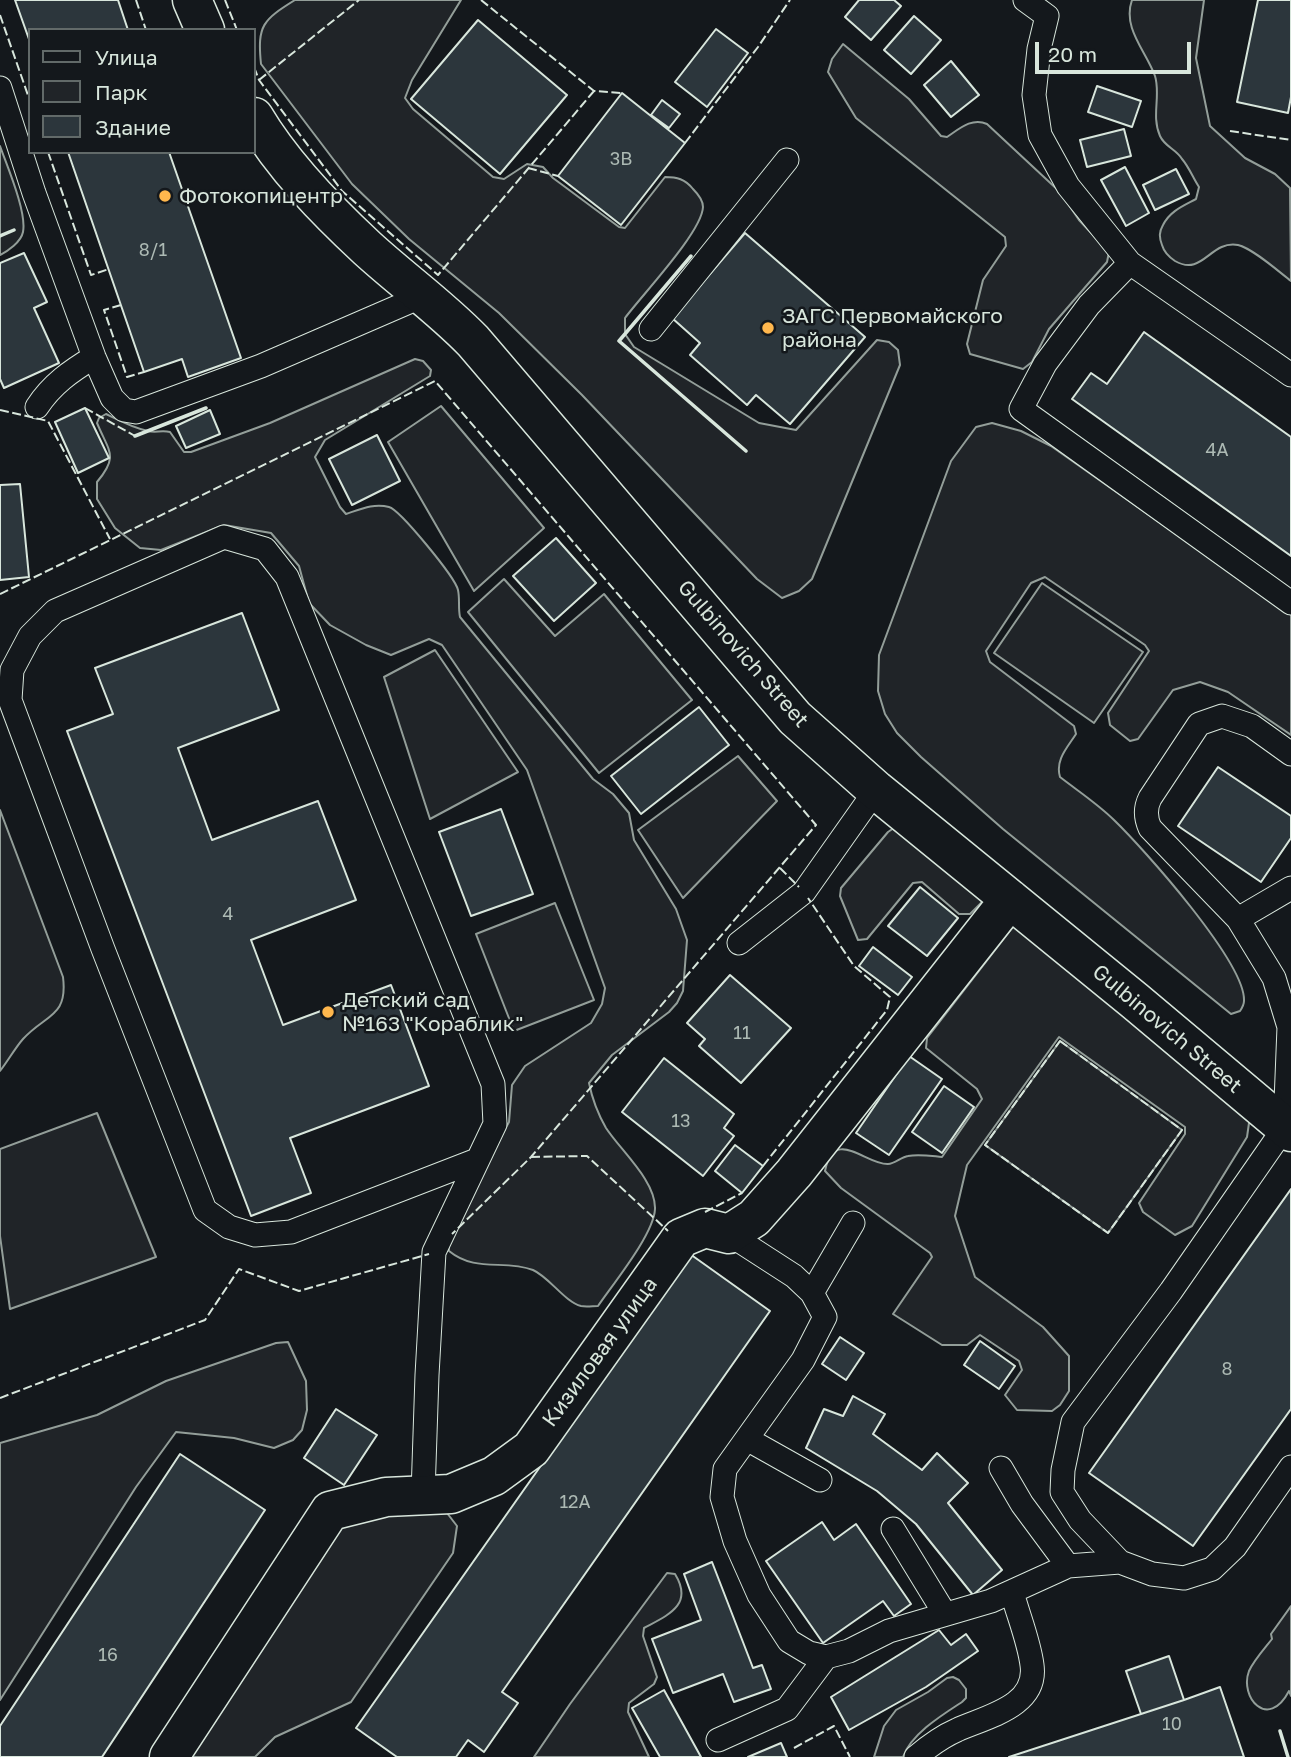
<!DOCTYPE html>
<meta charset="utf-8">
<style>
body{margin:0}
#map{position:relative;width:1291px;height:1757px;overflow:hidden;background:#14181c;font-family:"Golos Text",sans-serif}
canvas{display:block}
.legend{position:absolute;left:28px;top:28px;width:228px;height:126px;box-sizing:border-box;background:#14181c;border:2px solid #626a69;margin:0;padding:9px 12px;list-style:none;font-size:21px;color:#d8e6dc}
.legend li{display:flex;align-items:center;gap:14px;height:35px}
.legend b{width:35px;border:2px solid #626a69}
.scale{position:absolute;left:1035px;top:42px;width:156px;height:32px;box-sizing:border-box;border:4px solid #d8e6dc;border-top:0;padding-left:9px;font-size:21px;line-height:24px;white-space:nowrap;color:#d8e6dc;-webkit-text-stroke:5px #14181c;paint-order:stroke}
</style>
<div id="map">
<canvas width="1291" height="1757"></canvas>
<ul class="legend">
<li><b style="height:9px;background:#14181c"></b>Улица</li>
<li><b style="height:19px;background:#202428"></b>Парк</li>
<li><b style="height:19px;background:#2c363c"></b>Здание</li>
</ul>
<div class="scale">20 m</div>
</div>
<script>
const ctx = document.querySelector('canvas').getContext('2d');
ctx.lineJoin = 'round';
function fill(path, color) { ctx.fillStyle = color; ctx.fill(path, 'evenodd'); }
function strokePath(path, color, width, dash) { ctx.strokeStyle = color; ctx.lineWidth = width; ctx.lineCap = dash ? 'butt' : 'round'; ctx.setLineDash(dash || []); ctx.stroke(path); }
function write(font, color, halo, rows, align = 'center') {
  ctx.font = font + ' "Golos Text",sans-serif'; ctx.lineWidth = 5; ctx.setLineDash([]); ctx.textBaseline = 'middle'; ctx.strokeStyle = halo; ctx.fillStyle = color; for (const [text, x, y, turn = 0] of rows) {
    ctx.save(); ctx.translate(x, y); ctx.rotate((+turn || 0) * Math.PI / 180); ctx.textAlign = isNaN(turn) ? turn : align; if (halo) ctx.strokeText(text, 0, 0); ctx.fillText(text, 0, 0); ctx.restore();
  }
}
const green = new Path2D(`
 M295 0H461L412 80 405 98 413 109 493 177 504 179 527 164 543 167 553 178 619 227 625 228 665 177C677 177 685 179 693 189 698 194 703 200 703 207 702 232 642 295 625 318V334L634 347 759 423 796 430 877 340 889 342 898 350 900 365 812 579 799 591 782 598 757 579 582 395 499 313 409 239 352 184 261 64C257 25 263 20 295 0Z
 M1132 0H1204L1196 58 1210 126 1245 158 1275 174 1290 188 1291 281C1278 271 1252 248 1238 245 1210 240 1203 277 1175 261 1169 257 1164 252 1162 245 1159 237 1159 232 1163 225 1170 211 1183 206 1196 199L1199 187C1193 178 1189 167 1182 159 1176 149 1165 147 1160 136 1151 116 1161 95 1155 76 1146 51 1122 28 1132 0Z
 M843 44 909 99 941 136 947 137C959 129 972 117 987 124L1060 192 1079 220 1109 252 1107 262 1049 329 1032 362 1023 369 970 354 967 344 983 280 1006 246 1005 237 856 118 828 72 832 59Z
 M0 146C7 166 27 212 23 232 21 242 8 251 0 255Z
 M415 359 423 361 431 370 430 376 325 440 315 457 340 507 346 514C361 509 374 503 389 507 400 510 455 577 458 590 460 599 458 608 460 617L593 779 613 794 629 813 634 840 676 909 687 940 683 991 677 1003 669 1012 612 1055 589 1083C592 1098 598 1114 606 1128 621 1151 656 1181 655 1209 654 1234 613 1284 598 1306 593 1306 586 1307 581 1306 565 1302 549 1277 533 1270 504 1259 476 1273 449 1251L447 1236 509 1122 512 1085 525 1066 591 1023 602 1004 605 988 527 770 442 645 429 639 391 655 366 645 330 625 309 603 299 566 271 533 224 525 161 550 140 548 115 528 97 499V482C119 456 109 452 97 423L99 418 106 414C120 421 133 428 148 431 155 433 162 430 170 432L184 452H191L270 423Z
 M441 406 544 528 474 591 388 442Z
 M992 423 1021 431 1051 446 1291 615V735L1228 692 1200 682 1173 690 1138 739 1130 741 1110 725 1108 713 1149 651 1145 645 1045 577 1031 583 986 651 990 662 1074 726 1076 734C1067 748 1055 760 1060 777 1078 791 1098 804 1114 820 1143 848 1246 963 1244 1001 1244 1005 1242 1008 1240 1011L1231 1014 1003 829 921 757 897 733 885 714 878 691 879 655 951 461 976 427Z
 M504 579 555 636 604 594 692 700 599 773 468 612Z
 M1042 583 1143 652 1094 723 994 653Z
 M435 650 518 772 430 819 384 677Z
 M738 756 777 801 683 898 638 830Z
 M0 810 63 977C68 1017 46 1014 23 1039 15 1048 8 1061 0 1071Z
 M901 823 988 896 970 914H959L922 882 913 883 867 939 858 940 840 896 841 888 888 832Z
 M555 903 594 1000 514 1031 476 934Z
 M1016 923 1251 1109 1247 1137 1192 1226 1175 1235 1143 1212 1139 1203 1185 1134V1127L1059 1037 967 1165 955 1216 975 1277 1043 1327 1069 1356V1391L1060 1405 1052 1411 1017 1410 1005 1395 1022 1370 1019 1361 980 1335 967 1345H942L893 1314 932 1257 930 1253 841 1188 825 1171C834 1126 866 1165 888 1164 895 1164 901 1157 908 1156 919 1154 931 1156 942 1157L982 1099 977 1089 926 1048 927 1038Z
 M1060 1041 1182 1130 1108 1233 985 1145Z
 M97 1113 156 1257 10 1309 0 1236V1149Z
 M288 1342 306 1381 307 1410 302 1430 293 1440 274 1448 234 1438 176 1432 136 1487 0 1700V1443L97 1415 166 1381 276 1343Z
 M447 1513 457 1526 453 1553 351 1702 275 1737 255 1757H186L339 1527 365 1516Z
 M667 1573 675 1574C694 1605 668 1615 644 1628L643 1636 657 1677 654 1684 629 1703 628 1712 649 1757H534L570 1704Z
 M1291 1606V1696L1289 1691C1268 1731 1239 1697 1249 1671 1254 1660 1265 1648 1272 1639L1271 1634Z
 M953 1677 959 1680 966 1689V1698L962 1702C942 1715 911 1734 903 1757H874L884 1726 896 1710 928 1692 947 1678Z`);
fill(green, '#202428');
strokePath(green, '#939e99', 2);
const building = new Path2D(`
 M15 0H118L128 30H30V42Z
 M859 0H894L901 6 871 40 845 17Z
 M1258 0H1291V97L1288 113 1237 102Z
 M914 16 941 40 911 74 884 50Z
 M478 20 567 95 500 174 411 99Z
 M716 29 748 53 707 107 675 82Z
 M951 61 979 95 951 117 924 85Z
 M1097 86 1141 101 1132 127 1088 112Z
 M622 93 685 143 621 225 558 176Z
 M662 100 680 114 669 128 651 115Z
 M1124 129 1131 156 1087 167 1080 140Z
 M68 152H169L241 358 188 377 182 359 144 372Z
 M1125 167 1149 213 1126 226 1101 180Z
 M1176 169 1189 194 1155 210 1143 185Z
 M745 233 865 337 790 424 756 395 747 405 690 355 700 343 672 318Z
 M24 253 47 302 34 308 59 363 4 388 0 379V263Z
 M1144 332 1291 437V556L1072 399 1091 373 1107 384Z
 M85 408 109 458 78 473 55 422Z
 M210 410 220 434 186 448 176 426Z
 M377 435 400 481 352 505 329 459Z
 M20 484 29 577 0 580V485Z
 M556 538 596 583 554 621 513 576Z
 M242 613 279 710 178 748 212 840 318 801 356 900 251 940 283 1025 391 985 429 1086 290 1138 311 1193 251 1216 67 731 113 714 95 668Z
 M699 707 729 745 641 814 611 776Z
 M1218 767 1291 816V838L1261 882 1178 826Z
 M501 809 533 894 471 916 439 832Z
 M920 887 958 918 927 956 888 926Z
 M873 947 912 977 898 995 859 966Z
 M730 975 791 1028 741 1083 699 1046 705 1039 687 1023Z
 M909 1056 942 1079 889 1155 856 1133Z
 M664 1058 734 1114 724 1128 734 1136 703 1176 622 1112Z
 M944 1086 974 1107 942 1153 912 1132Z
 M735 1145 763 1166 742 1193 715 1171Z
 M1291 1189V1409L1193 1546 1089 1473Z
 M690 1254 770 1311 502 1692 518 1703 484 1752 468 1740 456 1757H397L356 1728Z
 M840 1337 864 1353 846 1380 822 1364Z
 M980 1341 1015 1366 999 1389 964 1365Z
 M853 1396 885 1414 873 1434 922 1470 937 1453 968 1483 948 1503 1002 1570 973 1595 916 1524 877 1491 806 1448 824 1409 843 1416Z
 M336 1409 377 1435 344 1485 304 1458Z
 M180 1454 265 1510 102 1757H0V1726Z
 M822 1522 834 1540 856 1524 911 1604 894 1616 883 1601 823 1643 766 1561Z
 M712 1562 753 1668 762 1665 771 1689 734 1702 723 1674 673 1693 652 1639 701 1620 684 1574Z
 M939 1630 951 1645 966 1634 978 1651 926 1687 849 1730 831 1697Z
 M1169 1656 1184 1700 1141 1714 1126 1671Z
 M1220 1687 1244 1757H1009L1184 1700Z
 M664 1690 701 1757H660L632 1708Z
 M781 1743 787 1757H748Z`);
fill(building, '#2c363c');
strokePath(building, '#d8e6dc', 2);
const service = new Path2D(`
 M1025 0 1047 16 1039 49 1034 95 1040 135 1068 186 1130 263 1089 305 1045 364 1021 409 1291 603
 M0 88 34 193 94 357 112 398 124 410 136 412 261 366 425 295
 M1130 263 1291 375
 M651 329 787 160
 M37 407C52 384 71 371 94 357
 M1238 919 1291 888
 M739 943 804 892 876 790
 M1291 1123 1285 1127 1171 1291 1073 1422 1063 1470 1062 1492 1080 1520 1120 1562 1152 1574 1184 1578 1212 1569 1235 1547 1291 1467
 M1285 1127 1289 1027 1274 978 1238 919 1150 828C1145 817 1145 808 1150 798L1199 724 1222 716 1252 726 1291 754
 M729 1234 794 1276 812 1293 825 1317 803 1360 725 1469 722 1497 735 1541 759 1595 789 1641 809 1653 826 1657 849 1651 889 1631 991 1601 1068 1566 1120 1562
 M812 1293 853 1223
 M747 1439 820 1480
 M1001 1468 1022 1504 1068 1566
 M423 1494 427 1375 434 1252 495 1124 493 1084 287 577 265 549 224 537 55 611 30 636 12 670 10 700 103 949 205 1210 229 1227 255 1235 291 1232 477 1160
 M893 1529 945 1614
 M718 1740 787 1709 826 1657
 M916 1757C929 1746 941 1737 957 1730 985 1717 1038 1707 1032 1665 1029 1641 1018 1615 1012 1592`);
const minor = new Path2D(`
 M192 0 205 30
 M254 117C283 166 326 210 367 248 402 280 440 307 473 341L795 718 876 790 1135 1001 1291 1132
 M169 1757 330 1511 386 1497 451 1494 494 1476 531 1449 681 1238 705 1228 729 1234 754 1218 794 1173 1010 899`);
strokePath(service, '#d8e6dc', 25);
strokePath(minor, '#d8e6dc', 41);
strokePath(service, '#14181c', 23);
strokePath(minor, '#14181c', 38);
strokePath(new Path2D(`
 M136 0 146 30
 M225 0 237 30
 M481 0 594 91 622 93
 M0 15 30 101
 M254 67 259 80 342 191 438 275 594 91
 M259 80 359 0
 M1230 131 1291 140
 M685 143 758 47 790 0
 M48 152 91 275 109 269
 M528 168 558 176
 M121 305 104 310 127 377 144 372
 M85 408 135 436
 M0 410 48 421 110 539
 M0 594 435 381 816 825 531 1157 452 1234
 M780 868 799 887
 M1060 1041 1182 1130 1108 1233 985 1145Z
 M531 1157 587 1156 668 1231
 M763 1166 887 1010 890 997 854 966 808 898
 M705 1212 742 1193
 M0 1398 205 1320 239 1269 299 1291 429 1254
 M794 1748 834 1726 850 1757`), '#d8e6dc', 2, [9, 3.5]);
strokePath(new Path2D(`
 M0 236 14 230
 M691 256 619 341 746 451
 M135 436 206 408
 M1280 1731 1288 1757`), '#d8e6dc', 3.5);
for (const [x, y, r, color] of [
 [165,196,7,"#ffb74d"],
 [768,328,7,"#ffb74d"],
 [328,1012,7,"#ffb74d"]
]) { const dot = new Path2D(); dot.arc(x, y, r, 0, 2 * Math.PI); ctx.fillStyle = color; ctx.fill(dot); strokePath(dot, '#14181c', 2.5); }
write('18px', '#adbab4', null, [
 ["3В",621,159],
 ["8/1",153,250],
 ["4А",1217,450],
 ["4",228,914],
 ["11",742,1033],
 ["13",681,1121],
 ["8",1227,1369],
 ["12А",575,1502],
 ["16",108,1655],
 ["10",1172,1724]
]);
write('21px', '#d8e6dc', '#14181c', [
 ["Фотокопицентр",179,196],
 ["ЗАГС Первомайского",782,316],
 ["района",782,340],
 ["Детский сад",342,1000],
 ["№163 \"Кораблик\"",342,1024]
], 'left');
write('21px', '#d8e6dc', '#14181c', [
 ["Gulbinovich Street",743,654,49],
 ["Gulbinovich Street",1167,1029,40],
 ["Кизиловая улица",600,1352,-54]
]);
</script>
